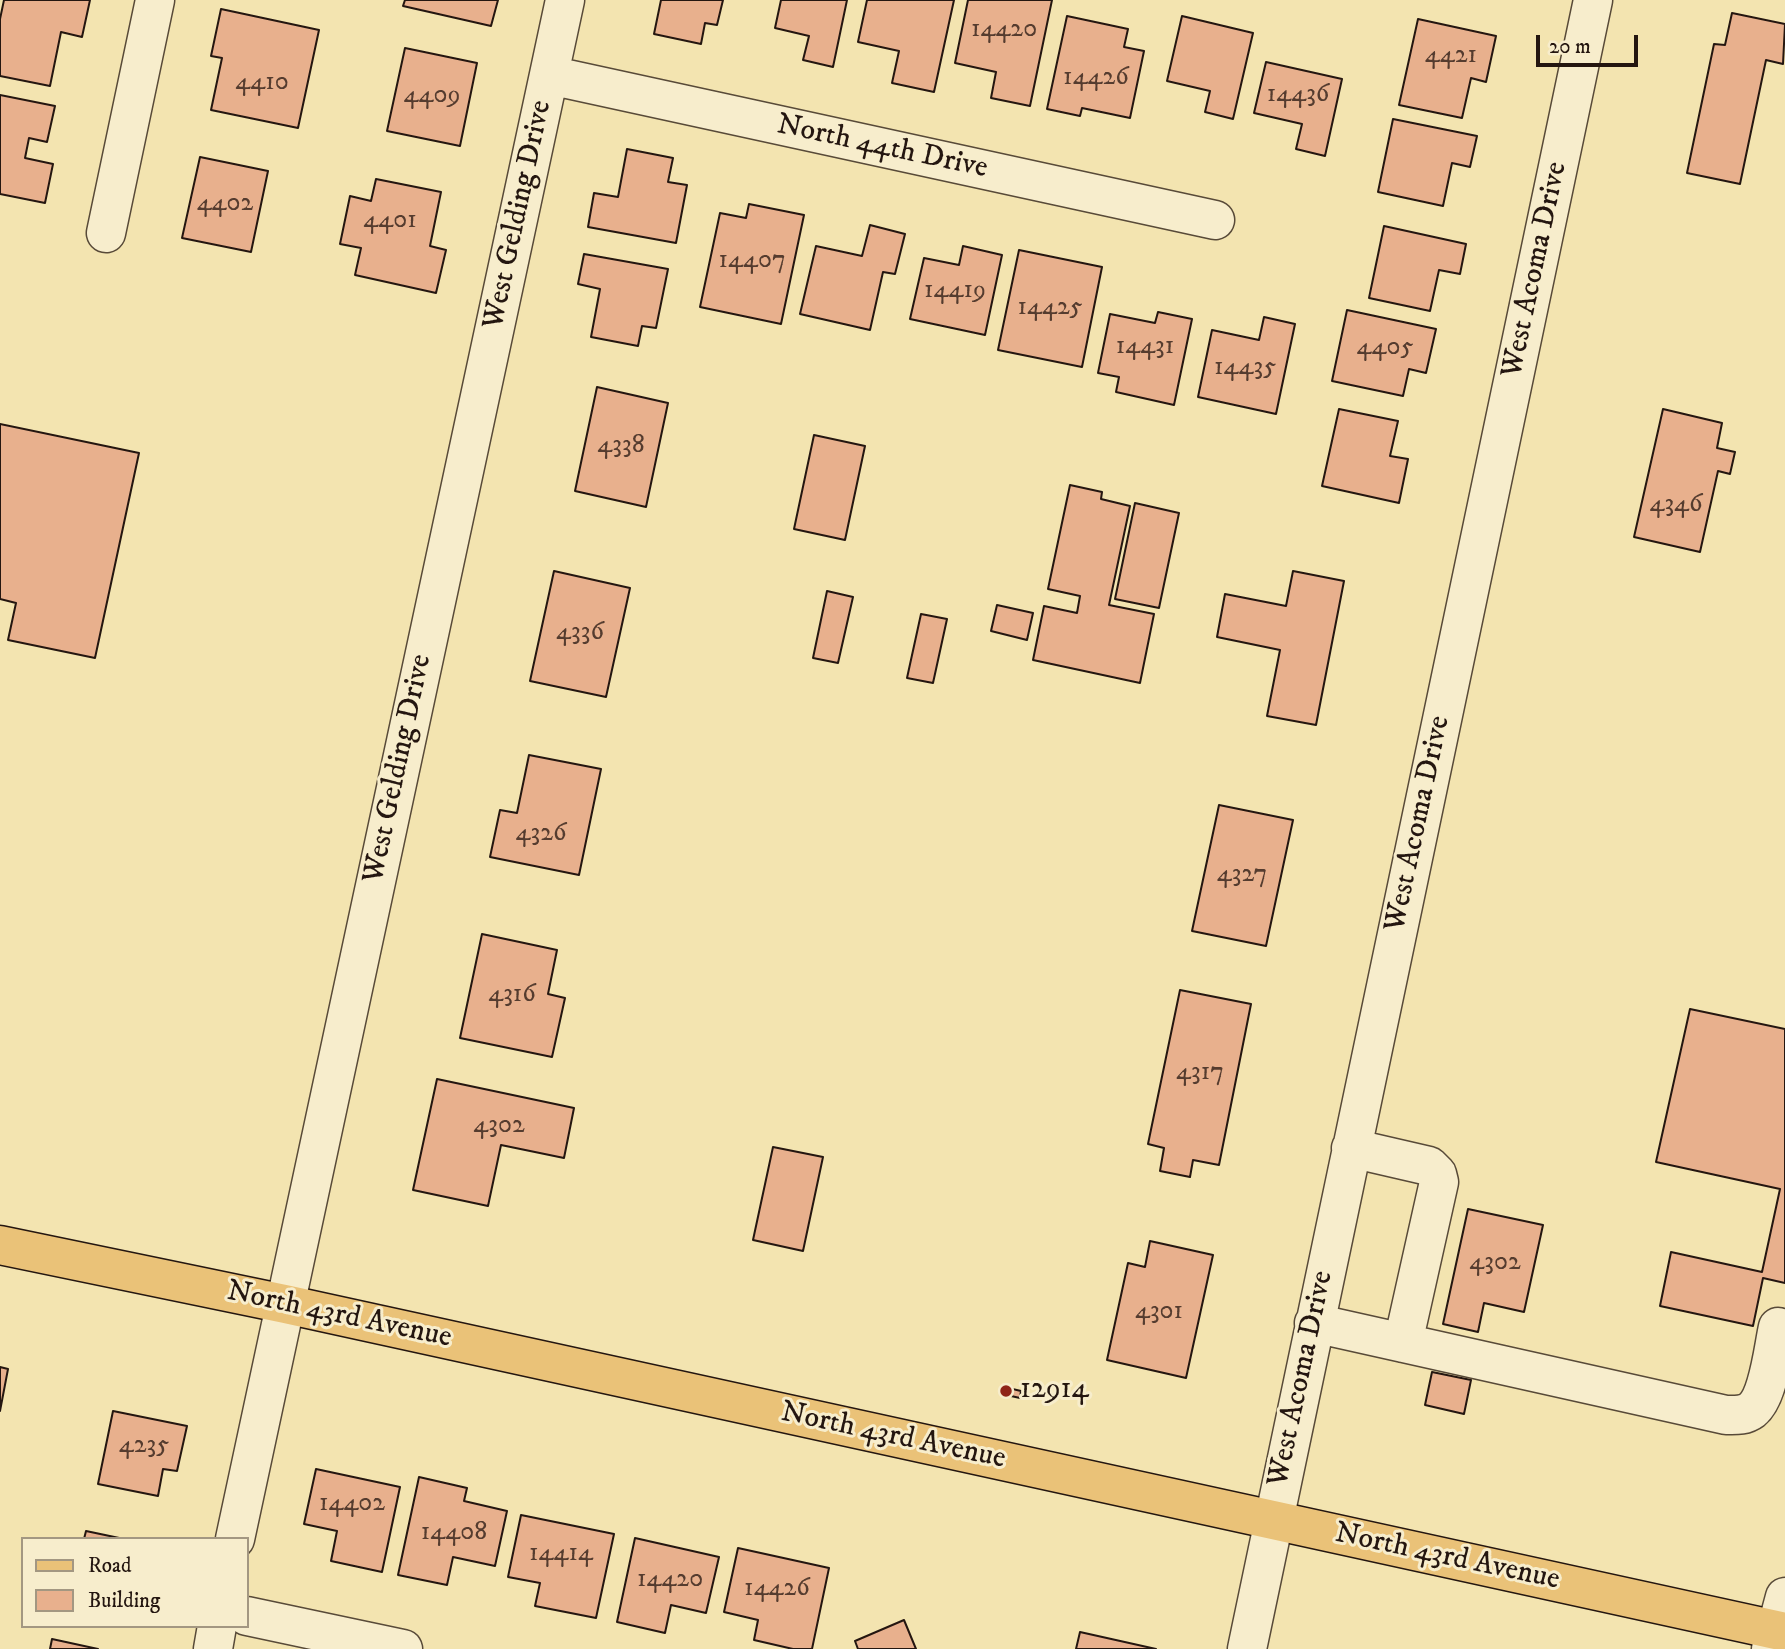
<!DOCTYPE html>
<style>
body{margin:0}
#map{position:relative;width:1785px;height:1649px;overflow:hidden;background:#f3e4b0;font-family:"IM FELL DW Pica",serif}
canvas{display:block}
.legend{position:absolute;left:21px;top:1537px;width:228px;height:91px;box-sizing:border-box;background:#f7edcc;border:2px solid #a39781;margin:0;padding:9px 12px;list-style:none;font-size:21px;color:#241610}
.legend li{display:flex;align-items:center;gap:14px;height:35px}
.legend b{width:35px;border:2px solid #a39781}
.scale{position:absolute;left:1536px;top:35px;width:102px;height:32px;box-sizing:border-box;border:4px solid #241610;border-top:0;padding-left:9px;font-size:21px;line-height:24px;white-space:nowrap;color:#241610;-webkit-text-stroke:5px #f7edcc;paint-order:stroke}
</style>
<div id="map">
<canvas width="1785" height="1649"></canvas>
<ul class="legend">
<li><b style="height:9px;background:#eac278"></b>Road</li>
<li><b style="height:19px;background:#e8b08d"></b>Building</li>
</ul>
<div class="scale">20 m</div>
</div>
<script>
const ctx = document.querySelector('canvas').getContext('2d');
ctx.lineJoin = 'round';
function fill(path, color) { ctx.fillStyle = color; ctx.fill(path, 'evenodd'); }
function strokePath(path, color, width, dash) { ctx.strokeStyle = color; ctx.lineWidth = width; ctx.lineCap = dash ? 'butt' : 'round'; ctx.setLineDash(dash || []); ctx.stroke(path); }
function write(font, color, halo, rows, align = 'center') {
  ctx.font = font + ' "IM FELL DW Pica",serif'; ctx.lineWidth = 6; ctx.setLineDash([]); ctx.textBaseline = 'middle'; ctx.strokeStyle = halo; ctx.fillStyle = color; for (const [text, x, y, turn = 0] of rows) {
    ctx.save(); ctx.translate(x, y); ctx.rotate((+turn || 0) * Math.PI / 180); ctx.textAlign = isNaN(turn) ? turn : align; if (halo) ctx.strokeText(text, 0, 0); ctx.fillText(text, 0, 0); ctx.restore();
  }
}
const building = new Path2D(`
 M4 0H90L82 37 61 32 50 86 0 76V19Z
 M405 0H498L491 26 403 6Z
 M661 0H723L717 25 705 23 701 44 654 34Z
 M781 0H847L833 67 803 60 809 36 775 28Z
 M867 0H954L934 92 892 83 899 51 858 42Z
 M968 0H1052L1030 106 991 98 996 72 955 63Z
 M221 9 319 30 298 128 211 110 222 58 211 56Z
 M1732 13 1785 24 1783 64 1766 60 1740 184 1687 173 1714 44 1725 45Z
 M1067 16 1128 29 1124 47 1144 51 1130 118 1082 108 1080 116 1047 109Z
 M1182 16 1253 33 1233 119 1205 112 1210 91 1167 81Z
 M1418 19 1496 36 1486 82 1471 78 1462 118 1399 105Z
 M405 48 477 63 460 146 387 131Z
 M1266 62 1342 79 1325 156 1296 149 1302 124 1254 113Z
 M0 95 55 106 47 142 29 138 25 158 53 164 45 203 0 194Z
 M1393 119 1477 136 1470 167 1452 163 1443 206 1378 192Z
 M627 149 673 158 668 182 687 185 676 243 588 227 594 193 618 197Z
 M200 157 268 171 251 252 182 238Z
 M376 179 441 192 430 246 446 250 436 293 355 275 361 248 340 244 350 196 371 201Z
 M749 204 804 215 781 324 700 307 720 213 746 218Z
 M870 225 905 234 895 274 883 272 870 330 800 314 816 246 862 256Z
 M1384 226 1466 244 1460 274 1439 270 1430 311 1369 298Z
 M963 246 1002 255 985 335 910 319 924 258 959 265Z
 M1019 250 1102 267 1082 367 998 350Z
 M584 254 668 269 656 328 642 326 638 346 591 337 600 289 578 284Z
 M1347 310 1436 329 1426 373 1409 369 1403 396 1332 381Z
 M1158 312 1192 319 1174 405 1116 392 1119 377 1098 373 1110 314 1155 323Z
 M1264 317 1295 324 1276 414 1198 397 1212 330 1259 340Z
 M597 387 668 403 646 507 575 491Z
 M1339 409 1398 421 1390 456 1408 459 1399 503 1322 486Z
 M1663 409 1722 423 1717 448 1735 452 1730 474 1718 471 1700 552 1634 537Z
 M0 424 139 453 95 658 8 640 16 603 0 599Z
 M814 435 865 446 845 540 794 529Z
 M1070 485 1102 492 1101 499 1130 506 1109 605 1154 614 1140 683 1033 660 1044 606 1077 613 1080 596 1048 589Z
 M1135 503 1179 513 1159 608 1115 599Z
 M554 571 630 588 606 697 530 681Z
 M1293 571 1344 581 1316 725 1267 716 1280 650 1217 637 1225 594 1286 606Z
 M827 591 853 597 838 663 813 658Z
 M997 605 1033 613 1027 640 991 631Z
 M921 614 947 619 933 683 907 678Z
 M529 755 601 769 579 875 490 857 500 810 517 813Z
 M1219 805 1293 820 1266 946 1192 931Z
 M482 934 557 950 548 994 565 998 552 1057 460 1038Z
 M1180 990 1251 1004 1219 1165 1193 1160 1190 1177 1160 1171 1164 1148 1148 1144Z
 M1690 1009 1785 1029V1283L1763 1278 1753 1326 1660 1306 1671 1252 1762 1272 1780 1189 1656 1162Z
 M437 1079 574 1108 564 1158 501 1145 488 1206 413 1190Z
 M773 1147 823 1157 803 1251 753 1240Z
 M1468 1209 1543 1225 1524 1312 1484 1303 1478 1332 1443 1324Z
 M1150 1241 1213 1255 1186 1378 1107 1360 1128 1263 1145 1267Z
 M0 1367 8 1369 0 1411Z
 M1432 1372 1471 1380 1464 1414 1425 1405Z
 M1004 1387 1021 1391 1020 1398 1002 1394Z
 M113 1411 187 1426 177 1471 163 1469 158 1496 98 1484Z
 M316 1469 400 1487 382 1572 331 1561 337 1531 304 1524Z
 M419 1477 467 1488 464 1501 507 1511 495 1566 453 1557 447 1585 398 1575Z
 M521 1515 614 1534 596 1618 535 1606 540 1583 508 1577Z
 M86 1531 124 1539H84Z
 M635 1538 719 1557 706 1613 671 1605 665 1633 617 1622Z
 M738 1548 829 1568 812 1649H793L754 1640 758 1620 724 1612Z
 M904 1620 916 1649H858L855 1641Z
 M1080 1632 1156 1649H1076Z
 M52 1639 98 1649H50Z`);
fill(building, '#e8b08d');
strokePath(building, '#241610', 2);
const minor = new Path2D(`
 M549 75 1215 220
 M106 233 155 0
 M1351 1148 1429 1166 1437 1174 1439 1182 1403 1343
 M1314 1323 1726 1415C1735 1415 1744 1416 1752 1410 1769 1396 1773 1349 1778 1327
 M235 1539 565 0
 M247 1616 403 1649
 M213 1649 217 1626
 M1247 1649 1593 0
 M1771 1649 1785 1597`);
const major = new Path2D(`
 M0 1245 285 1304 1785 1632`);
strokePath(minor, '#584a38', 41);
strokePath(major, '#241610', 41);
strokePath(minor, '#f7edcc', 38);
strokePath(major, '#eac278', 38);
for (const [x, y, r, color] of [
 [1006,1391,7,"#8f2418"]
]) { const dot = new Path2D(); dot.arc(x, y, r, 0, 2 * Math.PI); ctx.fillStyle = color; ctx.fill(dot); strokePath(dot, '#f7edcc', 2.5); }
write('26px', '#553c2f', null, [
 ["14420",1004,31],
 ["4421",1451,57],
 ["14426",1096,79],
 ["4410",262,84],
 ["14436",1298,96],
 ["4409",432,97],
 ["4402",225,205],
 ["4401",390,222],
 ["14407",752,262],
 ["14419",955,292],
 ["14425",1050,309],
 ["14431",1145,348],
 ["4405",1385,349],
 ["14435",1245,369],
 ["4338",621,447],
 ["4346",1676,506],
 ["4336",580,634],
 ["4326",541,835],
 ["4327",1242,876],
 ["4316",512,996],
 ["4317",1200,1074],
 ["4302",499,1127],
 ["4302",1495,1264],
 ["4301",1159,1313],
 ["4235",144,1447],
 ["14402",352,1505],
 ["14408",454,1534],
 ["14414",561,1555],
 ["14420",670,1581],
 ["14426",777,1590]
]);
write('30px', '#241610', '#f7edcc', [
 ["North 44th Drive",882,148,12],
 ["West Gelding Drive",519,215,-78],
 ["West Acoma Drive",1536,270,-78],
 ["West Gelding Drive",399,769,-78],
 ["West Acoma Drive",1419,824,-78],
 ["North 43rd Avenue",339,1316,12],
 ["West Acoma Drive",1302,1379,-78],
 ["North 43rd Avenue",893,1437,12],
 ["North 43rd Avenue",1447,1558,12]
]);
write('30px', '#241610', '#f7edcc', [
 ["12914",1020,1391]
], 'left');
</script>
